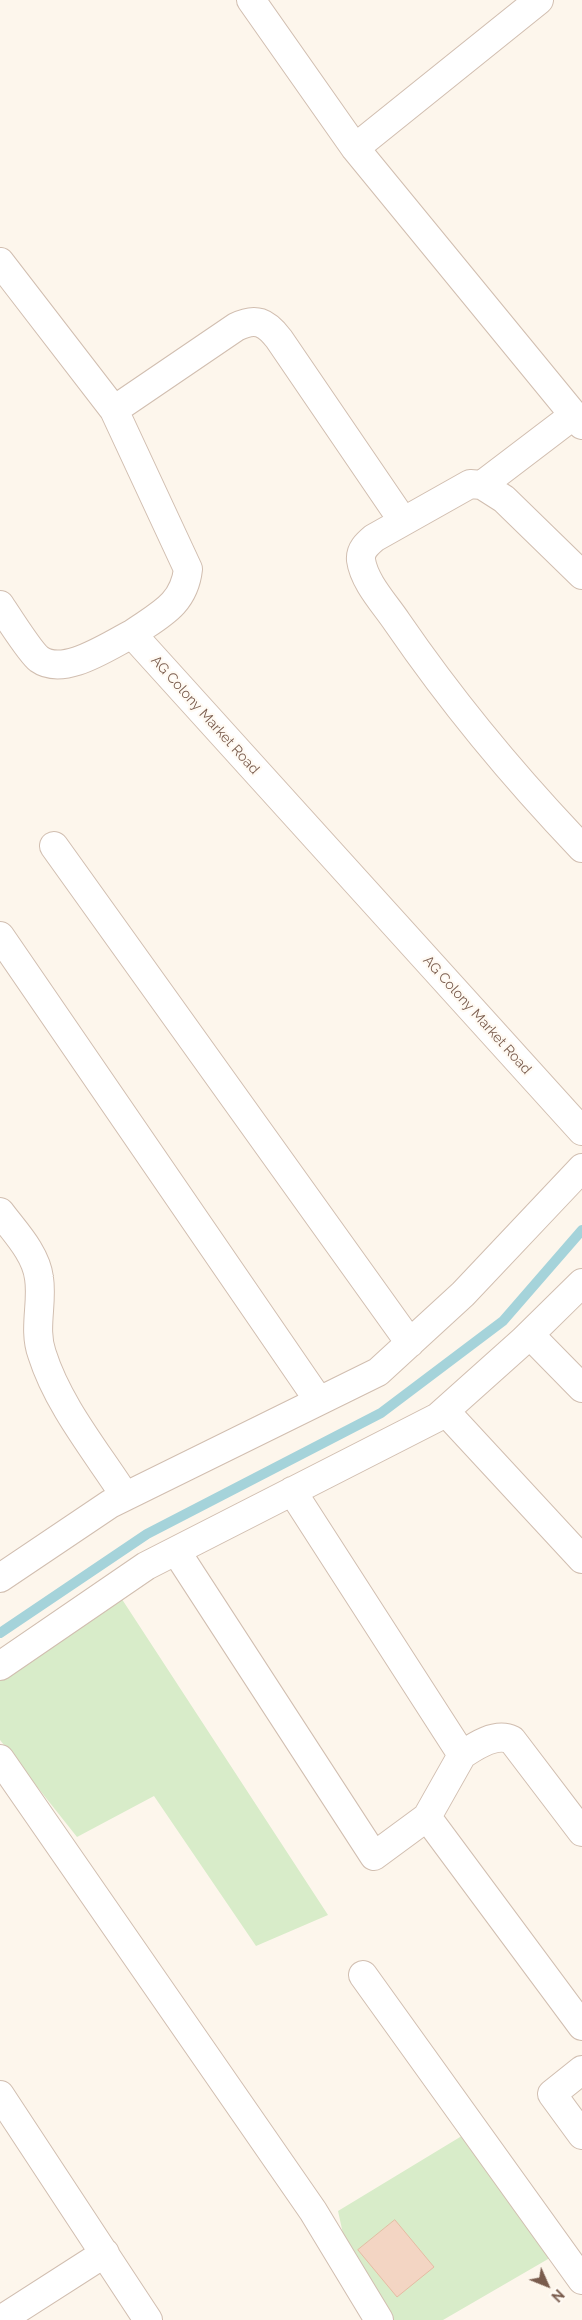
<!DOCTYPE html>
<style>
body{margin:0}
#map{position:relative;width:582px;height:2320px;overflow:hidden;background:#fdf6ec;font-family:Raleway,sans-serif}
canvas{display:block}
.north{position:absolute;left:522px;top:2260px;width:50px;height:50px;-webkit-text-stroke:4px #fffaf3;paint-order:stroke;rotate:134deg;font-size:14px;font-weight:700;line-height:20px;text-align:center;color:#7a5c4d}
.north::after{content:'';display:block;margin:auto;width:18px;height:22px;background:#7a5c4d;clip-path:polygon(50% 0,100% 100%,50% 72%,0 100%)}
</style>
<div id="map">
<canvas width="582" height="2320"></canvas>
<div class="north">N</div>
</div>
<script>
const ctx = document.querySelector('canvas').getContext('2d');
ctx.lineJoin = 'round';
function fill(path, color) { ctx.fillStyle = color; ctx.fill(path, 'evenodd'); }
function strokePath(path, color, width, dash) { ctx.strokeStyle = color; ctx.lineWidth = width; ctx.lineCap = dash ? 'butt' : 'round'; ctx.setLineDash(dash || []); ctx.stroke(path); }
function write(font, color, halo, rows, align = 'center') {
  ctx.font = font + ' Raleway,sans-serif'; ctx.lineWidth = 4.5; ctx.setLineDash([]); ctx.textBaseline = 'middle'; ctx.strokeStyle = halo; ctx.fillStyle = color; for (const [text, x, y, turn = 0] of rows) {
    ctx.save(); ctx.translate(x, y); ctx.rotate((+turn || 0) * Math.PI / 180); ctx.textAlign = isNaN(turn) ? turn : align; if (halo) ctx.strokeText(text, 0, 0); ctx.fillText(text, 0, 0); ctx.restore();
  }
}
fill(new Path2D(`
 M114 1587 328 1915 256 1946 154 1796 77 1837 0 1740V1678Z
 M470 2131 555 2255 443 2320H389L349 2261 338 2211Z`), '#d8ecc9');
strokePath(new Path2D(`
 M0 1633 147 1534 381 1413 503 1321 582 1230`), '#a5d3da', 10);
const building = new Path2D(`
 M395 2220 434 2267 397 2297 358 2250Z`);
fill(building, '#f3d5c3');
strokePath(building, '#e6bba3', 1);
const minor = new Path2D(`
 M251 0 355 148 582 425
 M355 148 539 0
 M0 262 114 410 188 569C184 605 159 615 132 634L582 1131
 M114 410 236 327C256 317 266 322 279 339L403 521
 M482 485 574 415
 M582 575 504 499 482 485 470 484 374 538C367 544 360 550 361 560 364 582 385 604 397 622 454 705 513 776 582 848
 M0 605C8 617 30 652 39 659 64 677 108 646 132 634
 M54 846 410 1343
 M0 936 319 1401
 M0 1212C14 1231 36 1253 39 1278 43 1303 33 1329 42 1354 58 1405 96 1451 125 1496
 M530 1335 582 1388
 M445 1411 582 1559
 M292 1491 462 1755C475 1746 496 1732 512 1740L582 1832
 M176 1551 374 1856 427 1817
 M0 1578 110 1504 378 1372 463 1294 582 1168
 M0 1666 146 1566 438 1417 523 1341 582 1283
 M462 1755 427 1817 582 2026
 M0 1759 313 2211 379 2320
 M363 1975 582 2280
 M582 2070 552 2094 582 2135
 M0 2095 148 2320
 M2 2319 105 2253`);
strokePath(minor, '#d1beb0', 30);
strokePath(minor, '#fff', 28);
write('14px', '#7a5c4d', '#fffaf3', [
 ["AG Colony Market Road",205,715,48],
 ["AG Colony Market Road",477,1015,48]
]);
</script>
